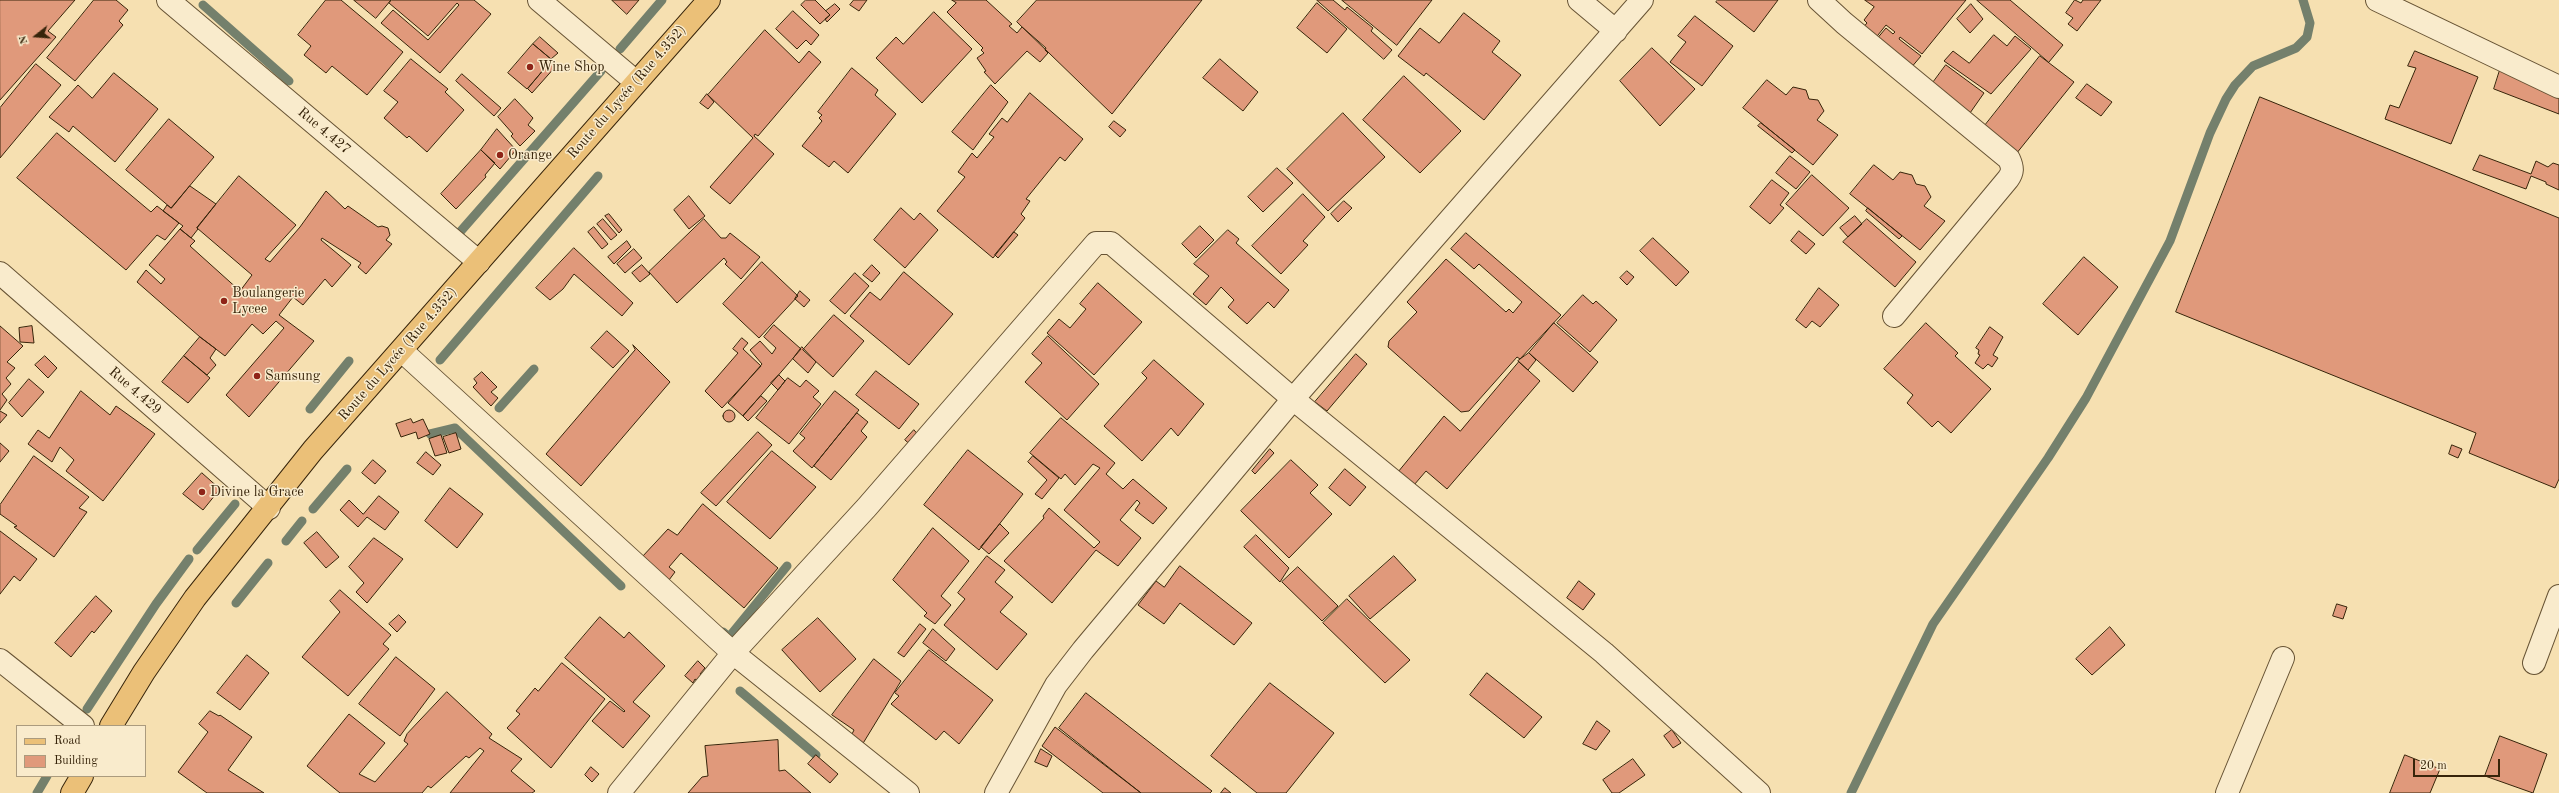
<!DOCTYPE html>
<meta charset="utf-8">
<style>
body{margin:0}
#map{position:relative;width:2559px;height:793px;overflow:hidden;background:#f6e0b1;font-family:"Old Standard TT",serif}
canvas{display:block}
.legend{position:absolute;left:16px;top:725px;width:130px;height:52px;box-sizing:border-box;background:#f9ebcc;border:1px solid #ab9b7e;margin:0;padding:5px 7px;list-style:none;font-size:12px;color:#37240a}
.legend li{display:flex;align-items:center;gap:8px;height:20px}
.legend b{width:20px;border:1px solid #ab9b7e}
.north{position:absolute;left:16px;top:16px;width:40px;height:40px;-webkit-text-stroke:3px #f9ebcc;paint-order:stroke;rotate:253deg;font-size:11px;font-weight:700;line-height:16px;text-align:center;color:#37240a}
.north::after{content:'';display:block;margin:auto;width:14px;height:18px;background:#37240a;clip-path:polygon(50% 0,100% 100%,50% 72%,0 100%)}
.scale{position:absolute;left:2413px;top:759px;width:87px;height:18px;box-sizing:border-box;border:2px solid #37240a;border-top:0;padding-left:5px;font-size:12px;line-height:14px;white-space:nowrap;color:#37240a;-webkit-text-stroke:3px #f9ebcc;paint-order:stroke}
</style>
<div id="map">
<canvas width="2559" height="793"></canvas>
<ul class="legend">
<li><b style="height:5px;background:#ebc078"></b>Road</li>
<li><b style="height:11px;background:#e0997b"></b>Building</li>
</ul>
<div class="north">N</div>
<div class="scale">20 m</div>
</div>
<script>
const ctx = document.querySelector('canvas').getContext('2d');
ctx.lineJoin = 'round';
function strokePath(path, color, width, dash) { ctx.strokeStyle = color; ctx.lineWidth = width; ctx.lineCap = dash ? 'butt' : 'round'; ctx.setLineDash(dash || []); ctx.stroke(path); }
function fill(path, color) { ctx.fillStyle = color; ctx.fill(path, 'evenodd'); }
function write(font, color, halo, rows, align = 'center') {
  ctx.font = font + ' "Old Standard TT",serif'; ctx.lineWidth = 3; ctx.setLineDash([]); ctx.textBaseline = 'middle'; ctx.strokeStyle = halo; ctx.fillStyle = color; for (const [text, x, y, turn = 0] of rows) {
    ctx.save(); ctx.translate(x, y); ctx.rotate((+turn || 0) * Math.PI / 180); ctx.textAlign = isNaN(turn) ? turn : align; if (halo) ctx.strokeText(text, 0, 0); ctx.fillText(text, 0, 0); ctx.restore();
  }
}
strokePath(new Path2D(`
 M203 5 289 81
 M620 49 662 0
 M460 232 601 71
 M440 360 598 176
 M499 408 534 369
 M310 409 349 361
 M430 434 455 428 621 586
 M313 509 347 469
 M286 541 302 521
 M197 550 235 504
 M236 603 268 563
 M723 632 729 637 787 566
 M740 691 816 755
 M87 709 156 604 189 559
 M37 793 47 776
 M1851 793 1933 624 2048 458 2086 398 2170 241 2210 133 2226 99 2235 85 2253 66 2296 48 2307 37 2310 23 2303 0`), '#74806c', 9);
const building = new Path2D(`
 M0 0H75L48 31 56 37 0 100Z
 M94 0H116L128 10 119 21 123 25 75 81 47 58Z
 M326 0H341L403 52 367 95 332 66 326 73 304 55 311 46 298 35Z
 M354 0H391L376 18Z
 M392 0H474L491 14 440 73 381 23 393 10 428 40 459 5 457 3 428 36 389 3Z
 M612 0H639L627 14Z
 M806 0H815L830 15 820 24 801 5Z
 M854 0H867L859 11 850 5Z
 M952 0H986L1012 24 1009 26 1017 33 1022 27 1046 48 1045 50 1048 53 1040 62 1027 51 995 84 984 72 986 71 977 58 984 53 981 50 983 48 947 12 956 3Z
 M1037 0H1202L1112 114 1017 22Z
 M1317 0H1333L1345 10 1347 7 1373 28 1371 31 1392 50 1384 59Z
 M1342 0H1432L1397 45Z
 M1718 0H1778L1754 32 1716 2Z
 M1865 0H1966L1922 54 1900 37 1899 39 1921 56 1910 69 1875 41 1886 28 1893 34 1895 32 1886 25 1874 40 1861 30 1867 23 1864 20 1874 7Z
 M1977 0H2010L2063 45 2049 62Z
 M2075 0 2081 3 2083 0H2101L2077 31 2068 24 2073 18 2066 13Z
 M1317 3 1347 29 1327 53 1297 28Z
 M835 4 840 9 827 22 825 19 830 15 826 11Z
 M1971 4 1983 19 1970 33 1957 19Z
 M793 11 819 35 811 45 806 40 797 49 776 29Z
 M934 12 972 49 922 103 876 58 896 37 903 44Z
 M1464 13 1500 41 1492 52 1521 75 1484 120 1426 73 1424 76 1398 56 1420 28 1439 43Z
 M1695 16 1733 46 1702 86 1670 62 1686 42 1678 36Z
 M765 30 799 63 809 51 821 62 758 136 755 134 754 136 774 154 730 204 710 187 753 138 708 95Z
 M1994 35 2007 46 2015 36 2031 49 1991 94 1944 61 1953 51 1969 63Z
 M540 37 558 53 551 59 533 44Z
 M533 44 552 60 527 89 508 73Z
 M1652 48 1695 89 1660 126 1620 81Z
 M2415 51 2478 77 2451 144 2385 119 2390 105 2399 108 2416 68 2408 66Z
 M2040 56 2074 82 2016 154 1983 128Z
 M411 59 448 89 445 92 464 110 427 152 409 136 407 138 384 118 398 102 384 91Z
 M1220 59 1258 92 1243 111 1203 78Z
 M551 61 556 66 532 93 528 89Z
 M36 64 61 85 0 158V108Z
 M1946 65 1984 93 1970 113 1932 84Z
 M852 68 878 90 875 95 896 114 848 173 834 161 829 167 802 146 822 121 819 118 822 115 818 112Z
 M2500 70 2559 93V114L2494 89Z
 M114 73 158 109 115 162 73 126 69 132 49 117 78 85 92 98Z
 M462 74 501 108 494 116 456 81Z
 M1404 76 1461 131 1420 173 1363 120Z
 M1767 80 1786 95 1793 87 1806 90 1809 99 1818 100 1824 111 1817 120 1838 135 1813 165 1743 108Z
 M2087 84 2112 102 2101 116 2076 98Z
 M991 85 1008 102 973 150 952 132Z
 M1030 93 1083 139 1065 161 1060 157 1026 199 1030 201 1021 214 1025 218 993 258 937 211 965 177 958 172 972 153 977 158 994 137 989 134 1002 118 1007 122Z
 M707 94 714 102 708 109 700 103Z
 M2260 97 2559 218V479L2555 488 2469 453 2476 433 2176 312Z
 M515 99 533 118 528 125 535 131 520 146 511 136 513 134 498 117Z
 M1343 113 1385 157 1328 211 1287 169Z
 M169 119 214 157 171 208 126 170Z
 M1114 121 1126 130 1120 137 1109 127Z
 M1761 123 1795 150 1792 153 1758 126Z
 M497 129 516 150 500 169 481 150Z
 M57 133 151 212 157 206 179 223 165 240 157 235 126 270 17 178Z
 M481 150 495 163 485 175 486 177 456 209 441 194Z
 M2480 155 2531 174 2536 161 2548 167 2553 163 2559 165V190L2546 184V182L2531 176 2526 189 2473 170Z
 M1790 156 1810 172 1796 189 1776 173Z
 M1874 165 1893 180 1900 172 1912 175 1916 184 1925 186 1931 197 1924 206 1945 221 1920 250 1850 194Z
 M1277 168 1293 183 1263 212 1248 197Z
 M1812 175 1849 208 1823 236 1786 204Z
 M239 176 296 225 265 259 270 262 300 227 326 191 345 209 348 206 378 227 382 226 388 228 390 235 386 240 392 244 366 274 358 267 361 263 322 238 321 240 351 265 332 287 325 279 303 305 293 297 279 315 314 341 249 417 226 395 284 328 276 321 263 334 252 324 225 356 200 337 137 282 146 270 161 284 165 279 149 265 180 229 195 241 190 246 240 291 252 275 197 228Z
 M1772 180 1789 193 1780 205 1784 208 1770 224 1750 207Z
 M190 186 216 204 197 228 198 229 191 238 180 229 183 226 163 211 167 205 171 208Z
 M1303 194 1325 217 1303 241 1308 245 1281 274 1252 246Z
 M689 196 705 216 689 229 674 210Z
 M1344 201 1352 208 1338 222 1331 214Z
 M901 208 914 220 920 213 938 230 905 268 874 240Z
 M1868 208 1902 236 1899 239 1866 211Z
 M609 214 622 230 619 233 605 216Z
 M1855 216 1862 224 1848 237 1840 228Z
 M603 219 617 235 611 240 597 224Z
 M704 219 721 238H726L730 233 760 257 741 279 725 264 727 262 724 258 677 303 649 272Z
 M1867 219 1916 262 1895 287 1843 242Z
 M1200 226 1214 240 1196 258 1182 244Z
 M594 227 608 244 602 249 588 232Z
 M1228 230 1239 239 1236 243 1289 290 1274 308 1268 302 1247 324 1228 307 1234 300 1221 287 1206 305 1193 294 1209 276 1194 264Z
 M1799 231 1815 244 1806 254 1791 241Z
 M1014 232 1018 235 998 258 995 255Z
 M1466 233 1561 315 1520 359 1517 357 1469 411 1461 412 1388 347 1389 341 1417 312 1407 302 1446 259 1506 312 1509 309 1513 313 1522 302 1479 264 1474 269 1451 249Z
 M1653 238 1689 272 1676 286 1640 251Z
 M627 241 631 247 614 264 608 257Z
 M574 248 633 303 622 316 574 274 563 289 550 300 536 288Z
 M634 249 642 258 625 273 617 264Z
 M2084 257 2118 287 2078 335 2043 304Z
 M762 262 798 296 759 338 723 304Z
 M642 265 650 274 640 282 632 273Z
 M872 265 880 273 872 282 863 275Z
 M1627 271 1634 277 1627 285 1620 278Z
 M904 272 953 314 909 365 850 316 870 292 880 300Z
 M855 273 869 286 845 314 830 301Z
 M1098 283 1142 322 1094 375 1047 333 1059 319 1070 328 1086 309 1080 304Z
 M1819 288 1839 305 1820 327 1812 321 1806 328 1796 320Z
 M800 291 810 300 804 307 795 299Z
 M1583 295 1593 304 1596 301 1617 320 1590 352 1557 323Z
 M834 315 864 341 833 377 803 350Z
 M1554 323 1598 362 1573 392 1529 353Z
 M1926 323 1958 353 1955 356 1991 389 1951 433 1938 421 1932 427 1907 403 1913 395 1884 369Z
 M774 325 801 349 743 416 728 403 762 364 750 350 760 341 772 354 776 348 764 337Z
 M0 326 23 346 7 362 15 368 6 378 11 384 2 394 7 400 0 410Z
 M32 326 34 343 20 342 19 328Z
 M1990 327 2003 337 1993 355 1998 358 1992 367 1988 364 1983 369 1975 363 1980 355 1978 354 1979 350 1976 348Z
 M607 331 629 351 613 368 591 348Z
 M1048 336 1099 384 1067 420 1025 382 1042 363 1032 354Z
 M200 337 216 349 210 358 216 365 207 375 184 356Z
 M742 338 748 343 743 349 761 366 722 408 705 391 738 353 733 349Z
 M633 345 670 382 581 486 546 454 635 350Z
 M802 347 816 362 808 373 793 359Z
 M1529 353 1536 360 1528 370 1518 361Z
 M1356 354 1367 364 1327 411 1315 402Z
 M45 356 57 368 48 378 35 365Z
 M184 356 210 378 188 403 162 382Z
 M1154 360 1204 404 1178 436 1171 428 1142 461 1104 426 1147 378 1142 373Z
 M1519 362 1540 381 1447 489 1426 471 1414 485 1398 472 1444 416 1460 431Z
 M876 371 919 404 899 429 856 395Z
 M482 372 497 387 491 392 498 398 491 406 473 387 477 383 474 379Z
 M779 375 785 381 778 390 771 383Z
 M788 378 800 387 806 380 819 391 813 397 821 404 789 444 756 418Z
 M29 379 44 392 22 417 9 403Z
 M81 391 110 415 116 406 155 434 103 501 66 471 74 460 60 447 52 462 28 444 38 430 49 438Z
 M835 391 859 410 812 468 793 451 805 438 800 434Z
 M761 396 767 401 748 421 743 416Z
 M723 416a6 6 0 1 1 12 0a6 6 0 1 1-12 0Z
 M0 411 7 415 0 423Z
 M857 413 868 422 861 431 867 437 831 480 814 466Z
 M1061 418 1115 463 1106 474 1123 489 1133 479 1167 508 1153 524 1135 510 1140 503 1137 500 1120 520 1141 538 1118 566 1096 550 1052 603 1004 561 1044 518 1043 516 1049 508 1094 548 1100 542 1064 510 1100 468 1093 464 1075 485 1065 474 1061 479 1030 453Z
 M411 419 413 423 423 419 430 434 418 439 416 432 401 437 396 424Z
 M914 430 922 439 914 448 905 440Z
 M758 432 772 445 716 506 701 493Z
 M456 433 461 449 449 453 443 437Z
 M441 435 447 453 435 456 429 439Z
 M0 443 9 451 0 462Z
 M2452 445 2462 449 2458 458 2449 454Z
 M1270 449 1274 453 1255 474 1252 471Z
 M968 450 1023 494 979 550 924 505Z
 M772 451 816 487 770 539 727 502Z
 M426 452 441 465 433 475 417 463Z
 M34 456 89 497 79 508 87 512 54 557 14 527 17 526 0 514V505Z
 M1033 456 1059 478 1042 499 1035 494 1047 480 1028 462Z
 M373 460 386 471 375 484 362 473Z
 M1291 460 1318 485 1310 493 1332 514 1289 558 1241 511Z
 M1345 469 1366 487 1350 506 1329 488Z
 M202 473 220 489 203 510 183 494Z
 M450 488 483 514 457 548 425 521Z
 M379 496 399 512 385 530 367 517 358 527 340 510 349 500 363 514Z
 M703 504 778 568 744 608 681 553 669 567 675 572 669 580 642 557 668 529 677 535Z
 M1000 524 1009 533 989 554 981 547Z
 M933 528 969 561 941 596 951 605 935 624 924 616 927 613 893 580Z
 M0 531 37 559 20 581 14 576 0 594Z
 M317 532 339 557 326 568 304 543Z
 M1256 535 1289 568 1280 582 1244 547Z
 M374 538 403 559 367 603 356 592 364 583 349 567Z
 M987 556 1005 570 995 582 1013 597 1000 612 1027 634 997 670 944 625 965 599 958 593Z
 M1394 556 1416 580 1370 619 1349 596Z
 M1180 566 1252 623 1234 645 1180 603 1164 624 1138 605 1156 581 1164 587Z
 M1298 567 1338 606 1322 621 1282 582Z
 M1579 581 1595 594 1583 610 1567 598Z
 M340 590 391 635 383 644 389 649 348 696 302 657 340 612 330 601Z
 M96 596 112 611 94 633 92 631 71 657 55 643Z
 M1347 599 1410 660 1385 683 1323 623Z
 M2337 604 2347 607 2343 619 2333 616Z
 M399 615 406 622 397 632 389 624Z
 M600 617 624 638 629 632 665 666 633 702 650 716 623 748 592 721 610 701 624 712 625 711 565 658Z
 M818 618 856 659 820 692 782 650Z
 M920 624 926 629 904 657 898 653Z
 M2110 627 2125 645 2092 675 2076 659Z
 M933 629 955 649 946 661 923 643Z
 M929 650 993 700 959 744 944 731 936 740 891 704 899 696 895 693Z
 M247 655 269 673 240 710 217 693Z
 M396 657 435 689 400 736 359 704Z
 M874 659 901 681 862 745 851 736 854 730 832 715Z
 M698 661 705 668 700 674 703 677 699 682 695 679 693 683 685 676Z
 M562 663 605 699 551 768 507 728 520 714 516 711 535 688 538 691Z
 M1487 673 1542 717 1524 738 1470 695Z
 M1270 683 1334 733 1286 793H1257L1211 756Z
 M447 692 492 734 489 738 522 759 511 771 535 791 532 793H450L484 751 480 748 469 758 466 756 431 788 428 786 422 793H340L307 766 349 714 385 743 359 774 375 782 408 744 404 741 407 734Z
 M1086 693 1212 791 1210 793H1103L1042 746 1055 727 1141 793 1059 728Z
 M210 711 219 716 220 715 252 737 228 770 264 793H207L178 772 208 732 199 724Z
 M1597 721 1610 731 1596 750 1583 744Z
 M1672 730 1681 743 1673 748 1664 736Z
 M2500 736 2547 754 2533 793 2485 776Z
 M778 740 779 771 785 770 811 793H688L702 777 708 776 705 746Z
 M1041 749 1052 756 1047 767 1035 762Z
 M816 755 838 774 830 783 808 764Z
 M2405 755 2440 769 2430 793H2390Z
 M1633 759 1645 775 1619 793H1612L1603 780Z
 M591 767 599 774 592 782 585 775Z
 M1225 788 1231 793H1221Z`);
fill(building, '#e0997b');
strokePath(building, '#37240a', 1);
const minor = new Path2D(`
 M168 0 479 262
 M539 0 636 82
 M1579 0 1616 31
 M1819 0 1844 23 2009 159C2013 168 2013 172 2008 179L1894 316
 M2377 0 2559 87
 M0 273 269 508
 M402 351 733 653 908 793
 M0 660 83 726
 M2534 663 2559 596
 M619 793 733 653 867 507 1096 243H1111L1293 399 1604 653 1759 793
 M996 793 1056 685 1083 650 1293 399 1642 0
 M2227 793 2283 658`);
const major = new Path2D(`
 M111 726 144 672 195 598 313 450 709 0
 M72 793 82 776`);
strokePath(minor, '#675334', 24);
strokePath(major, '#37240a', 24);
strokePath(minor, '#f9ebcc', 22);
strokePath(major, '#ebc078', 22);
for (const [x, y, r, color] of [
 [530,67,4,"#8f2418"],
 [500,155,4,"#8f2418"],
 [224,301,4,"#8f2418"],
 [257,376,4,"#8f2418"],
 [202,492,4,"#8f2418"]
]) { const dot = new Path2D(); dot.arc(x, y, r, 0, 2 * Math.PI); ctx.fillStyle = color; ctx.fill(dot); strokePath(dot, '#f9ebcc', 1.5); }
write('14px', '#37240a', '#f9ebcc', [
 ["Wine Shop",538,67],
 ["Orange",508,155],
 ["Boulangerie",232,293],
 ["Lycee",232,309],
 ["Samsung",265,376],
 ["Divine la Grace",210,492]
], 'left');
write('14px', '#37240a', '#f9ebcc', [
 ["Route du Lycée (Rue 4.352)",627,92,-49],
 ["Rue 4.427",324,131,40],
 ["Route du Lycée (Rue 4.352)",398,354,-49],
 ["Rue 4.429",135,391,41]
]);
</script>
